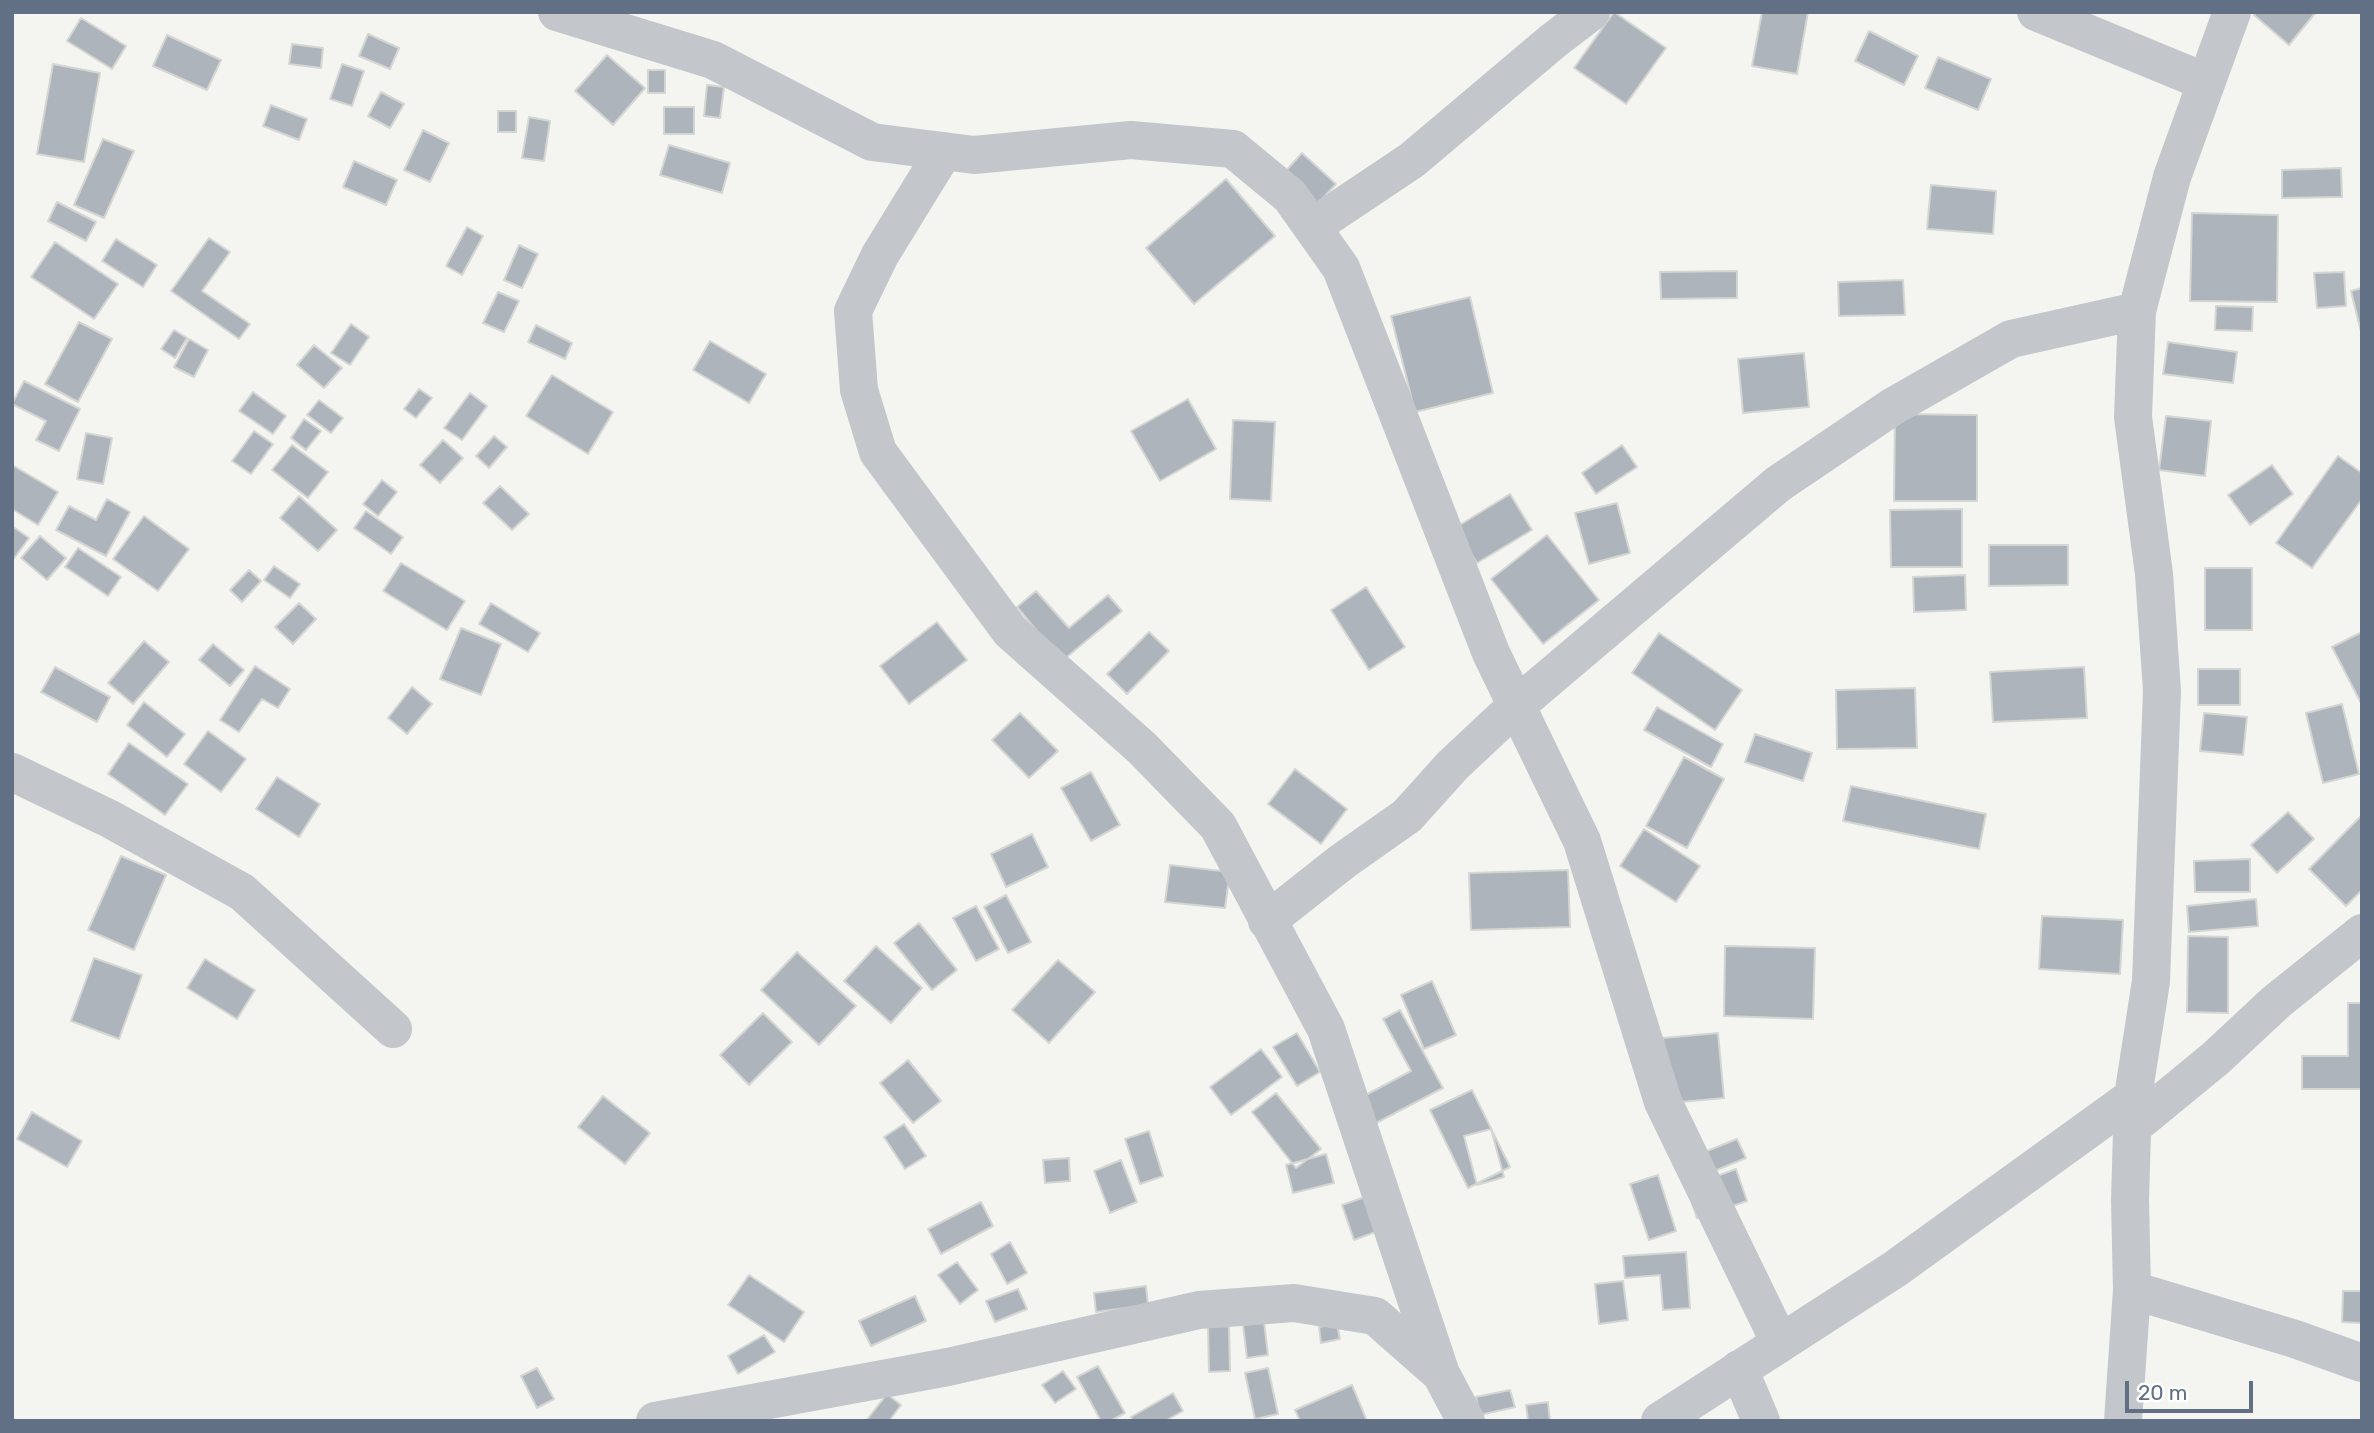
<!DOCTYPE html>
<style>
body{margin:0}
#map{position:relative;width:2374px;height:1433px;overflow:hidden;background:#f4f5f0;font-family:Rubik,sans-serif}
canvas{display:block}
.frame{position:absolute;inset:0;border:14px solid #617084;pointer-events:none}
.scale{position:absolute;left:2125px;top:1381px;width:128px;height:32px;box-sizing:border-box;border:4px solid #617084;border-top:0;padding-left:9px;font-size:21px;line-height:24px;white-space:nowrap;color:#617084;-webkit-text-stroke:5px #fff;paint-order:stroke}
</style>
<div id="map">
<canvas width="2374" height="1433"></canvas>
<div class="frame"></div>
<div class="scale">20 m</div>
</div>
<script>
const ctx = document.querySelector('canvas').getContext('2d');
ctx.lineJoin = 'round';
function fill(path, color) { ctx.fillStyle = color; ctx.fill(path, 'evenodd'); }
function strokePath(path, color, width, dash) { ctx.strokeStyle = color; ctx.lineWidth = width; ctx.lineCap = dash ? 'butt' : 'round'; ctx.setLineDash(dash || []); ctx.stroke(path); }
const building = new Path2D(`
 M1614 12 1666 48 1626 104 1574 68Z
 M1762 12H1808L1797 74 1752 66Z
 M2256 12H2316L2289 45 2254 15Z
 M81 18 126 46 112 69 67 41Z
 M1869 31 1918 56 1904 85 1855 61Z
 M368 34 399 48 390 69 359 56Z
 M167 35 221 60 207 90 153 66Z
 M292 44 323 48 321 68 289 64Z
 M607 55 645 88 613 125 575 91Z
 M1938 57 1991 79 1978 110 1925 88Z
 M53 64 100 73 84 162 37 154Z
 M342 64 364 71 352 106 330 99Z
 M648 70H665V93H648Z
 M707 85 724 87 720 118 704 116Z
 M381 92 404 104 390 128 368 116Z
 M271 105 307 119 299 140 263 126Z
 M664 107H694V134H664Z
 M498 111H516V132H498Z
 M529 117 550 121 544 161 522 158Z
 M423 130 449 143 430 182 404 170Z
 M103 139 134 151 104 218 74 205Z
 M669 145 730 163 722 193 660 175Z
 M1302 153 1336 184 1297 226 1264 195Z
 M354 161 397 180 386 205 343 187Z
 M2341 168 2342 197 2282 198V170Z
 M1226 179 1275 236 1194 304 1146 248Z
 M1931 185 1996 191 1993 234 1927 229Z
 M57 202 96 222 86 241 48 221Z
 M2192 213 2278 215 2277 302 2190 301Z
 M467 227 483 236 462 275 446 266Z
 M209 238 230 252 202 291 250 324 239 339 171 291Z
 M116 239 157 265 143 287 102 261Z
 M55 242 118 284 94 319 31 277Z
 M519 245 538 254 522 288 504 280Z
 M1737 271V298L1661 299 1660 272Z
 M2344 272 2346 306 2317 308 2314 273Z
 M1903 280 1905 315 1839 316 1838 282Z
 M2362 288V336L2351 291Z
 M498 292 519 301 504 332 483 323Z
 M1470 297 1493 393 1415 412 1391 316Z
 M2216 306 2253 307 2252 331 2215 330Z
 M79 322 112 339 78 402 45 384Z
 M351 324 369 337 350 365 331 353Z
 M536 325 572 343 565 359 528 342Z
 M174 330 187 338 175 358 161 349Z
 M189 339 208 350 194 377 174 367Z
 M710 341 766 374 749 403 693 370Z
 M2168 342 2237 352 2233 383 2163 374Z
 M314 345 342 368 324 388 297 365Z
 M1804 353 1809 407 1743 413 1738 359Z
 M552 375 613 412 588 454 526 416Z
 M24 381 80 409 59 451 36 440 46 421 12 404Z
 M419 389 432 398 416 418 404 409Z
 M253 392 286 416 273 434 239 411Z
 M470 393 487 406 462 440 444 428Z
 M1188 399 1216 449 1160 481 1131 431Z
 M319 400 343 418 331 433 307 415Z
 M1895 414 1977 415V501H1894Z
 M2166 416 2211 421 2205 476 2159 470Z
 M304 419 321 431 306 450 291 438Z
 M1233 420 1275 422 1271 501 1230 499Z
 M254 431 273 444 251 474 232 461Z
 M86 433 112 438 103 484 77 479Z
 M494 436 507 447 489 468 476 456Z
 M443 440 463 458 440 483 420 465Z
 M292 445 328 472 308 498 272 470Z
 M1622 445 1637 467 1596 494 1582 473Z
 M2338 456 2362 473V499L2312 568 2276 543Z
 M12 465 58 492 38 525 12 509Z
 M2272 465 2293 494 2250 525 2228 495Z
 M382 480 397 492 378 516 363 504Z
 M500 486 529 514 512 530 483 503Z
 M1510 494 1532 530 1477 563 1455 528Z
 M299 496 337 530 318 551 280 518Z
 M107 499 130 512 106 556 56 530 69 506 96 520Z
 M1617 503 1630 553 1589 564 1575 513Z
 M1962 509V567H1891L1890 510Z
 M366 511 403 537 391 554 354 528Z
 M144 516 189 549 158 591 113 559Z
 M12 526 29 538 12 561Z
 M1547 535 1599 600 1543 644 1491 579Z
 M40 536 66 558 47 580 21 558Z
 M1989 545H2068V585L1989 586Z
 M78 548 121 577 108 596 65 567Z
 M401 563 465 601 447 630 383 591Z
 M274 566 300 584 290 598 264 580Z
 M2205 568H2252V630H2205Z
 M249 570 261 581 242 602 230 590Z
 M1965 575 1966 610 1914 612 1913 577Z
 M1366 587 1405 647 1369 670 1331 610Z
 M1036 591 1069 628 1108 595 1122 611 1062 661 1017 607Z
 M299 603 316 619 293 644 275 627Z
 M491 603 540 633 528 652 479 624Z
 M937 622 967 660 909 704 880 666Z
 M461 628 501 644 481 695 440 679Z
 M1149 632 1169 651 1127 694 1107 674Z
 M2362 632V705L2332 647Z
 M1659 633 1742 690 1715 730 1632 673Z
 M144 641 169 662 133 704 108 683Z
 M213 644 244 670 230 686 199 660Z
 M255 666 290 689 278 708 262 699 239 732 220 720Z
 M55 667 110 697 97 722 41 692Z
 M2084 667 2087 718 1993 722 1990 672Z
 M2198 669H2240V705H2198Z
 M412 687 432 704 407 734 388 718Z
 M1915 688 1917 748 1837 749 1836 690Z
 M144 702 185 734 167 757 127 725Z
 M2342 704 2359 774 2323 783 2306 713Z
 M1657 707 1723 744 1711 767 1644 730Z
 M1020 713 1058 751 1029 778 992 740Z
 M2204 713 2247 717 2243 755 2200 751Z
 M208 731 246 759 221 792 184 764Z
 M1755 734 1812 753 1803 781 1745 762Z
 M129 743 188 784 165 815 108 774Z
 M1684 757 1724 779 1687 848 1646 826Z
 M1295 769 1347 809 1321 844 1268 804Z
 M1091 772 1120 825 1091 841 1061 788Z
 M277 777 320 804 299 837 256 809Z
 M1851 786 1986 814 1979 849 1843 821Z
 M2288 812 2314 839 2277 873 2251 845Z
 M2362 815V890L2346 906 2309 869Z
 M1644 829 1700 866 1676 902 1620 866Z
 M1032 834 1048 867 1006 887 991 854Z
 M121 856 166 875 134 950 88 930Z
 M2250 859V892H2195L2194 861Z
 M1170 865 1230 872 1225 908 1165 902Z
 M1568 870 1570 927 1471 930 1469 873Z
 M1006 895 1031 942 1008 953 984 907Z
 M2256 899 2258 926 2189 932 2187 906Z
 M976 906 999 949 976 961 953 918Z
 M2042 916 2123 920 2120 974 2039 969Z
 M919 923 957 970 932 990 894 943Z
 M2188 936 2228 937V1013L2187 1012Z
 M876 946 922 988 891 1023 844 981Z
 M1725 946 1815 948 1813 1019 1724 1016Z
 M797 952 856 1006 819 1045 761 990Z
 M94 958 142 975 119 1039 71 1021Z
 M205 959 255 990 237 1019 187 988Z
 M1058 960 1095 992 1049 1043 1012 1010Z
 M1432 981 1456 1035 1424 1049 1401 995Z
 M2348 1003H2362V1089H2302V1056H2348Z
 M1400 1010 1443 1088 1376 1123 1362 1097 1411 1071 1383 1019Z
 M763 1013 792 1042 749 1085 720 1055Z
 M1297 1033 1320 1072 1297 1086 1273 1047Z
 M1718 1033 1724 1098 1670 1103 1663 1038Z
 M1261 1049 1282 1077 1231 1115 1210 1087Z
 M908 1060 941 1101 913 1123 880 1083Z
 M1472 1090 1510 1167 1468 1188 1430 1110Z
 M1276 1093 1321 1149 1296 1168 1252 1112Z
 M603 1096 650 1133 625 1164 578 1127Z
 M32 1112 82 1141 67 1167 17 1139Z
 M904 1124 926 1156 905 1169 884 1137Z
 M1491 1129 1504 1177 1477 1185 1464 1136Z
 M1149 1131 1163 1176 1140 1184 1125 1139Z
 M1737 1139 1746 1158 1690 1181 1682 1161Z
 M1326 1154 1334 1183 1293 1193 1286 1165Z
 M1069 1158 1070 1181 1045 1183 1043 1160Z
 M1121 1160 1137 1202 1110 1213 1094 1171Z
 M1736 1169 1747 1201 1697 1218 1687 1187Z
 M1658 1175 1676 1231 1649 1240 1630 1184Z
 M1365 1197 1378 1231 1354 1240 1342 1205Z
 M981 1202 993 1226 941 1254 928 1229Z
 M1010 1242 1027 1273 1007 1284 991 1254Z
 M1686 1252 1690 1308 1663 1310 1660 1275 1625 1278 1623 1256Z
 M957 1262 978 1290 960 1304 938 1275Z
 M749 1275 804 1312 784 1342 728 1305Z
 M1623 1281 1628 1320 1599 1324 1595 1284Z
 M1146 1286 1148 1305 1096 1312 1094 1293Z
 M1018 1289 1027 1309 995 1322 986 1301Z
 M2343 1291H2362V1323L2342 1322Z
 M915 1296 926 1321 871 1346 859 1321Z
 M1264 1322 1268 1355 1247 1358 1243 1325Z
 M1337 1324 1340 1339 1321 1343 1319 1327Z
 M1229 1326 1230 1371 1209 1372 1208 1327Z
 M764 1335 775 1352 738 1374 728 1356Z
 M1098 1366 1125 1413 1110 1421H1101L1077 1377Z
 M537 1368 554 1399 537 1408 521 1376Z
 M1268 1368 1278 1414 1255 1419 1245 1373Z
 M1063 1371 1076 1389 1055 1403 1042 1385Z
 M1352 1385 1367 1421H1300L1295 1410Z
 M1510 1390 1515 1407 1480 1415 1476 1397Z
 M1173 1393 1183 1411 1165 1421H1133L1131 1417Z
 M887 1394 901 1405 889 1421H866Z
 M1548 1402 1550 1421H1528L1526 1405Z`);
fill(building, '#aeb4bb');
strokePath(building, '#d5d6d3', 2);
strokePath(new Path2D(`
 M557 12 713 60 872 142 974 155 1131 140 1233 149 1290 196 1341 268 1491 653 1582 841 1663 1102 1780 1343
 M2036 12 2206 82
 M944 151 880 255 853 311 859 390 878 452 1010 631 1142 748 1218 826 1326 1029 1441 1374
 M1312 227 1412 160 1553 41 1591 12
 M12 772 110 819 242 892 393 1029
 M1267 921 1343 861 1407 816 1453 765 1516 706 1778 484 1892 407 2011 339 2137 311
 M2132 1127 2216 1058 2276 1002 2362 933
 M2132 1290 2295 1339 2362 1363
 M1739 1369 1761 1421
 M655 1421 948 1367 1199 1310 1294 1303 1375 1316 1441 1374 1466 1421
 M1660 1421 1895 1269 2133 1097
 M2123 1421 2132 1290 2130 1200 2133 1097 2151 981 2162 691 2154 574 2133 417 2137 311 2172 177 2232 12`), '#c3c6ca', 38);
</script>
